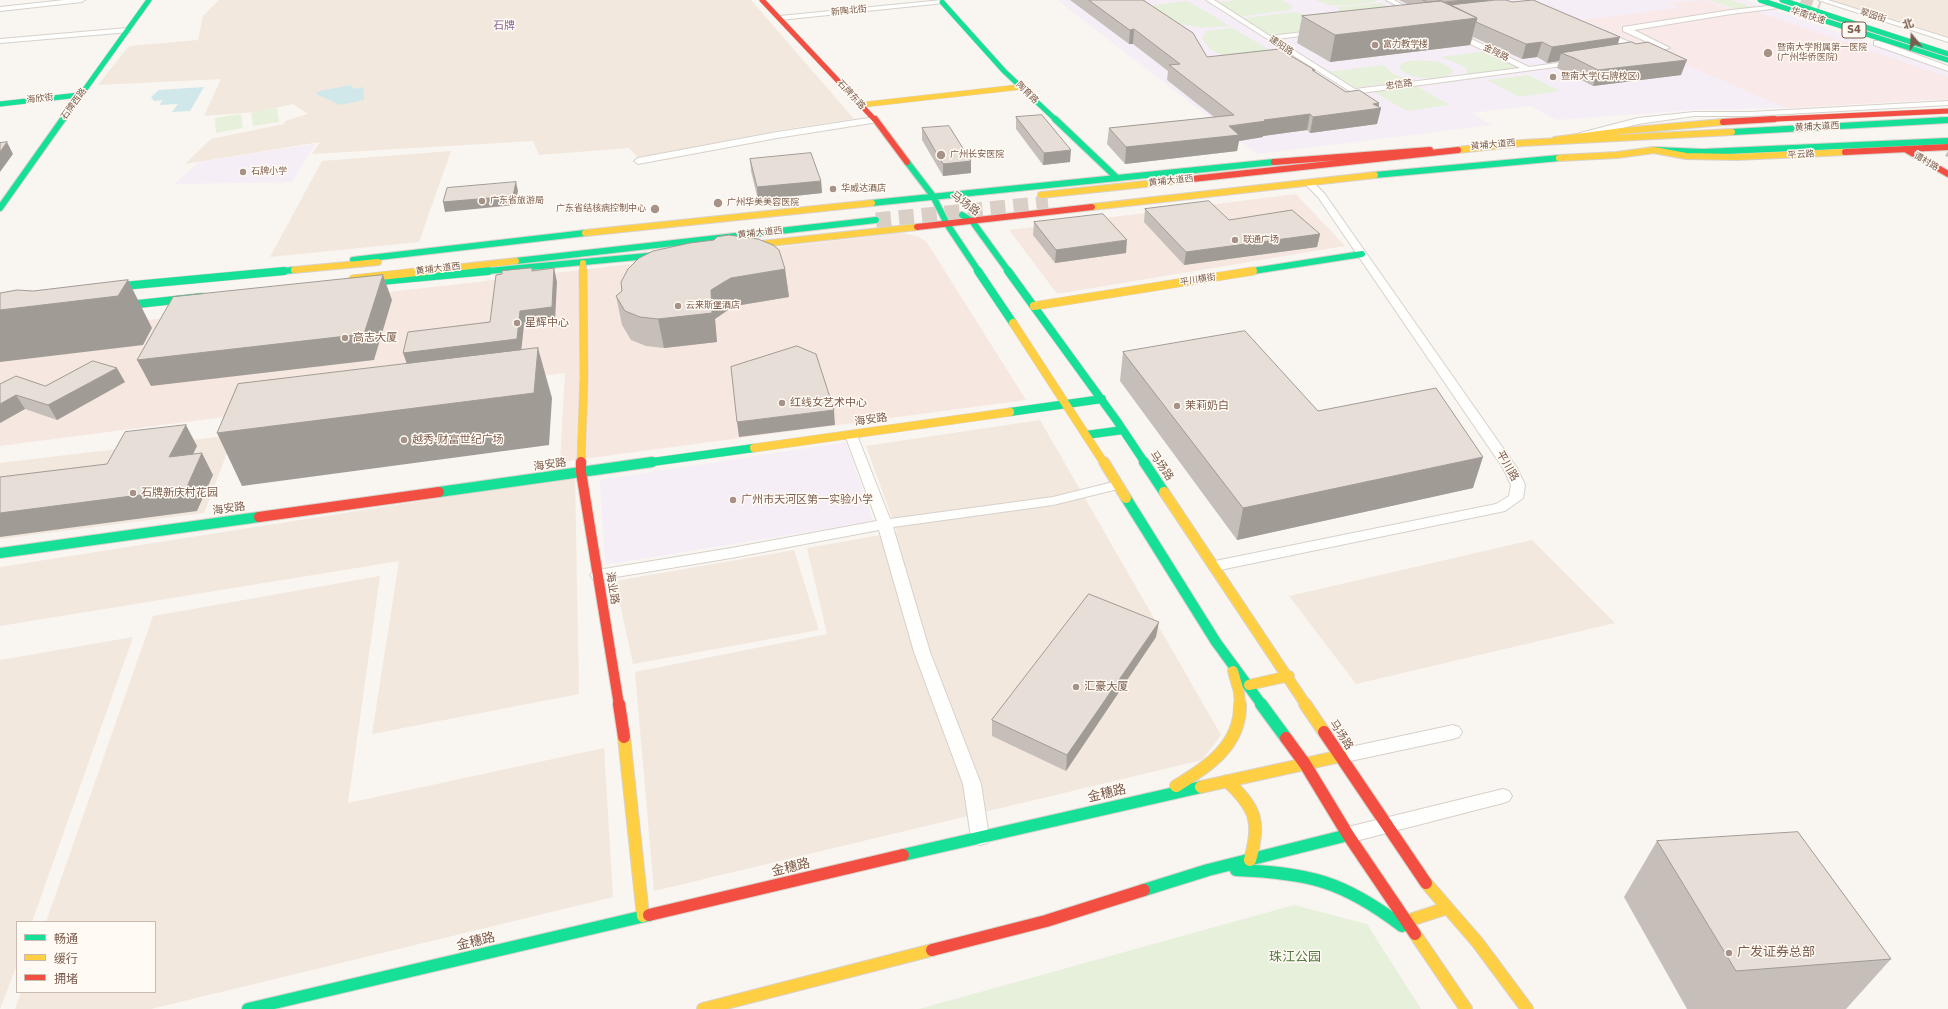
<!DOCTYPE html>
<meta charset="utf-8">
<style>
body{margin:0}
#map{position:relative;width:1948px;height:1009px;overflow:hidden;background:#f9f5f0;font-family:"DejaVu Sans","Noto Sans SC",sans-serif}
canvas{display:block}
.legend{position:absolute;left:16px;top:921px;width:140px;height:72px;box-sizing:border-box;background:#fffaf3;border:1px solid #cabbb1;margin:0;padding:5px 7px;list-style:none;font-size:12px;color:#7a5c4d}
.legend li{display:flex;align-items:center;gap:8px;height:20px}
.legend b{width:20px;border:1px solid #cabbb1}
.north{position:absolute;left:1892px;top:16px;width:40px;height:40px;-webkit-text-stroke:3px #fffaf3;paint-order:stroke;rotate:342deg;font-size:11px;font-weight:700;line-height:16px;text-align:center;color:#7a5c4d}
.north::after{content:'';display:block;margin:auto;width:14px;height:18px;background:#7a5c4d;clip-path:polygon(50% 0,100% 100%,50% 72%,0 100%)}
</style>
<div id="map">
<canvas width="1948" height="1009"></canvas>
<ul class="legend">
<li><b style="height:5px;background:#16e098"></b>畅通</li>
<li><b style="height:5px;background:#ffcf43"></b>缓行</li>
<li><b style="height:5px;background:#f24e42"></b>拥堵</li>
</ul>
<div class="north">北</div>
</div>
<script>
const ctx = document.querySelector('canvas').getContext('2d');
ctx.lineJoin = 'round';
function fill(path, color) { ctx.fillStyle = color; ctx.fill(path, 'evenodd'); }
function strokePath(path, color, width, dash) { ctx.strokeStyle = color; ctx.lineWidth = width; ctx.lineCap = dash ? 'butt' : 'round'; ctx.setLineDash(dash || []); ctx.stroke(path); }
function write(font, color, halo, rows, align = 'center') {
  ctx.font = font + ' "DejaVu Sans","Noto Sans SC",sans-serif'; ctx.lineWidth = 3; ctx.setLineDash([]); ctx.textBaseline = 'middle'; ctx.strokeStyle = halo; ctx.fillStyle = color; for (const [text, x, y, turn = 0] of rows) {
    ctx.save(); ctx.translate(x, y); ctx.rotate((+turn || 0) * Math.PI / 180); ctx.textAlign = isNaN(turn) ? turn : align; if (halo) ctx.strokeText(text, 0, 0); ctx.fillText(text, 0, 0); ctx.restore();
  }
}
fill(new Path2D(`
 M219 0H751L854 119 786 129 638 158 629 148 539 155 533 141 312 154 320 142 185 164 211 139 284 124 285 121 308 114 293 104 256 112 204 116 221 79 98 85 129 46 198 40 203 16Z
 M1828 0H1948V37Z
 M451 151 419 242 270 257 322 161Z
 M1040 420 1221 735 1202 760 654 891 635 672 827 634 807 548 897 532 866 446Z
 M234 435 204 513 0 539V463Z
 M575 477 579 694 372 734 399 561 0 626V567Z
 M1532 540 1615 623 1356 684 1289 596Z
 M794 550 819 630 633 664 615 581Z
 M380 576 348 803 604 748 613 897 151 1009H15L21 992H155V922H46L153 616Z
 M133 637 32 922H17V965L0 1009V660Z`), '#f2e8de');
fill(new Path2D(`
 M1296 194 1345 246 1057 294 1009 230Z
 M900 233 916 236 926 241 1026 400 560 462 565 373 0 446V337Z`), '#f6e8e1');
fill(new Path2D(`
 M1057 0H1746L1941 68 1948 74V99L1786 108 1693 110 1556 120 1530 106 1472 113 1492 125 1257 154Z
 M315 144 292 182 174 184 199 162Z
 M846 442 873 521 605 565 600 480Z`), '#f6eef6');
fill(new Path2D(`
 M1704 0 1741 12 1754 11 1948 77V99L1786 108 1583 20 1678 8 1671 3Z`), '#fae9e9');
fill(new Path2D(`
 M1238 0H1282L1294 7 1291 8V10L1235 17 1213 3Z
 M1316 0H1375L1378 1C1357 4 1335 10 1316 0Z
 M1709 0H1731L1752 7 1735 9Z
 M1188 1 1230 26 1202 28 1172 22 1150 8 1154 5Z
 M1380 3 1415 20 1364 26 1337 12 1339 10 1338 7Z
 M1293 12 1304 14 1331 30 1268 38 1238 19Z
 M1233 28 1284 59 1226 58 1210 49 1202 39 1206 31Z
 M1487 51 1520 68 1467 74 1466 68 1457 63 1440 57Z
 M1409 61C1421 60 1447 59 1453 72L1451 74C1438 81 1409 80 1399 68L1401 64Z
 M1384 65 1393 74 1412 80 1351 88 1326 72Z
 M1528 75 1560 91 1519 97 1487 80Z
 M1416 86 1450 105 1407 111 1374 92Z
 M277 108 279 122 253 126 251 112Z
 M241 114 243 128 216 133 215 118Z
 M1294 905 1367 924 1421 1009H919Z`), '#e7f0db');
fill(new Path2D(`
 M351 85 353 89 363 87 364 100 340 105 316 94 319 91Z
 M204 87 190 111 172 112 178 104 159 105 163 100 154 101 151 97 159 90Z`), '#d0e8ea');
strokePath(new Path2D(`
 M876 220 1048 203`), '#d9cfc7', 15, [15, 8]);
strokePath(new Path2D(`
 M1801 0 1820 6`), '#d9cfc7', 12, [12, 6]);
const street = new Path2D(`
 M64 0H85L82 2 0 11V7Z
 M942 0 945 2 944 3 780 20 777 18 780 16Z
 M1206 0H1214L1270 36 1320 30 1321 32 1317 34 1276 39 1355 89 1520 68 1452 35V31H1455L1529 67 1577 60 1581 62 1577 64 1354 94Z
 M1386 0H1394L1420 14 1415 15Z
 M1818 0H1828L1948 38V42Z
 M1777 5 1779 6V8L1731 14 1634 30 1670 48 1643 54 1598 33 1605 31 1645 49 1658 47 1623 31V27L1731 10Z
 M127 28H130V32L0 43V39Z
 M1874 41H1880L1948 66V71L1874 45Z
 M1948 101V105L1751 116H1694L1638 124 1583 138 1579 135 1580 133 1638 118 1694 112H1751Z
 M875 117 878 118V122L777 138 638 164 634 161 638 158 777 132Z
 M1310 181 1313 182 1324 193 1517 468 1525 485 1523 498 1505 511 1500 512 1215 571 1210 570 1208 566 1210 562 1496 504 1509 496 1511 485 1503 468 1318 197 1305 184Z
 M851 431 856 432 857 435 890 519 1053 497 1117 481 1122 482 1124 485 1122 488 1053 505 893 527 930 652 981 784 989 837 987 843 980 845 973 843 971 837 963 784 914 652 879 530 731 558 598 580 593 579 590 575 593 571 598 570 731 548 877 521 845 435 846 432Z
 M1453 725 1459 727 1462 732 1459 737 1453 739 1341 763 1335 761 1332 756 1335 751 1341 749Z
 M1503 789 1509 791 1512 796 1509 801 1503 803 1348 843 1341 841 1339 835 1341 829 1348 827Z`);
const fastFar4 = new Path2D(`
 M1782 0 1948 54
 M942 2 1004 71 1056 120
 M0 104 79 95
 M63 120 149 0
 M1939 120H1948`);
const fastFar3 = new Path2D(`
 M1055 119 1117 178
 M1732 132 1948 120
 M1654 150 1703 152 1948 141
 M907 162 933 196 947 224 979 272
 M1375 175 1559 158
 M872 203 1274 162
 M0 208 63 119
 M962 215 972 221 1009 272
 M353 260 585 233
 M516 261 876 220
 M1253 271 1362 254
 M273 272 294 270
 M477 272 669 254`);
const fastFar2 = new Path2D(`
 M978 271 1013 323
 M1008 271 1117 421 1145 463
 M359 283 488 271
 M102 288 284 271
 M111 307 202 297
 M1010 412 1102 399
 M1086 435 1123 430
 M645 463 754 448`);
const fastFar1 = new Path2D(`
 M1144 462 1164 492
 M439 492 652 462
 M1126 498 1216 642 1262 705
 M0 553 259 517`);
const fast = new Path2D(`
 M1261 704 1286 738
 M903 855 1201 787
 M1236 870C1309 873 1343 881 1402 926
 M1144 890 1208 870 1348 835
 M248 1009 649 915`);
const slowFar4 = new Path2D(`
 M860 105 1020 87`);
const slowFar3 = new Path2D(`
 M1555 140 1622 131 1723 122
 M1458 150 1522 143 1732 132
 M1559 158 1617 155 1654 150 1686 156 1736 157 1845 152
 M1041 195 1192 179
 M1092 207 1375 175
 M585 233 872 203
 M743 246 917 227
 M583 263V272
 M294 270 378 262
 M417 272 516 261
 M1247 272 1253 271`);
const slowFar2 = new Path2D(`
 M353 279 426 271
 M1034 306 1253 271
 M1013 323 1104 463
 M754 448 1010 412
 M581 462 584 377 583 271`);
const slowFar1 = new Path2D(`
 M1104 462 1126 498
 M1164 492 1306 705
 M1233 671 1239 692 1240 705
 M1249 685 1289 676`);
const slow = new Path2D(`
 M1305 704 1324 732
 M624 737 643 916
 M1227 781C1256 808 1261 822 1250 860
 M1176 786C1208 767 1241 745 1240 704
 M1201 787 1341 756
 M1426 883 1478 943 1527 1009
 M1407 921 1447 908
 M1415 934 1466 1009
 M703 1009 932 950`);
const jamFar3 = new Path2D(`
 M762 0 875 120
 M1754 120 1948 111`);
const jamFar2 = new Path2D(`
 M875 119 907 162
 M1723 122 1774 119
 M1905 149 1948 174
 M1845 152 1948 147
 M1274 162 1430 150
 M1192 179 1458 150
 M917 227 1092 207`);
const jamFar1 = new Path2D(`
 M581 462V472L619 705
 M259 517 439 492`);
const jam = new Path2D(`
 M619 704 624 737
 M1324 732 1426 883
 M1286 738 1305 764 1348 835 1415 934
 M649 915 903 855
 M932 950 1046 921 1144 890`);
strokePath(street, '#d7d1cb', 2);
strokePath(fastFar4, '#d9d2cb', 6);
strokePath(fastFar3, '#d9d2cb', 8);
strokePath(fastFar2, '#d9d2cb', 9);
strokePath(fastFar1, '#d9d2cb', 12);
strokePath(fast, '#d9d2cb', 14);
strokePath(slowFar4, '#d9d2cb', 6);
strokePath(slowFar3, '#d9d2cb', 8);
strokePath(slowFar2, '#d9d2cb', 9);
strokePath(slowFar1, '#d9d2cb', 12);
strokePath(slow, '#d9d2cb', 14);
strokePath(jamFar3, '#d9d2cb', 6);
strokePath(jamFar2, '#d9d2cb', 8);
strokePath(jamFar1, '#d9d2cb', 12);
strokePath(jam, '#d9d2cb', 14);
fill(street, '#fefefd');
strokePath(fastFar4, '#16e098', 5);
strokePath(fastFar3, '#16e098', 6);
strokePath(fastFar2, '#16e098', 8);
strokePath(fastFar1, '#16e098', 10);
strokePath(fast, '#16e098', 12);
strokePath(slowFar4, '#ffcf43', 5);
strokePath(slowFar3, '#ffcf43', 6);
strokePath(slowFar2, '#ffcf43', 8);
strokePath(slowFar1, '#ffcf43', 10);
strokePath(slow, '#ffcf43', 12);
strokePath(jamFar3, '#f24e42', 5);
strokePath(jamFar2, '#f24e42', 6);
strokePath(jamFar1, '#f24e42', 10);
strokePath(jam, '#f24e42', 12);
const fastBridge = new Path2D(`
 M1760 0 1948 60`);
strokePath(fastBridge, '#dad1cc', 6, []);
strokePath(fastBridge, '#16e098', 5);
fill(new Path2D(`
 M1070 0H1144L1207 57 1315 70V72L1346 92 1379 103V107L1381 108 1377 124 1310 133 1307 130 1263 136V137L1239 141 1237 151 1125 164 1107 144 1109 128 1214 117 1167 80 1168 71 1133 44H1129Z
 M1399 0H1489V1L1618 44 1681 75 1593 86 1570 74 1557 68 1559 61 1547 63 1537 57 1522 59 1473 37 1470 45 1330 62 1297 43 1302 16 1409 5Z
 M1016 117 1070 162 1043 165 1016 129Z
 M922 128 971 161V173L943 176 922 140Z
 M1948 151V157L1945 156Z
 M750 159 821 181 822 193 758 200 751 171Z
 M1145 209 1229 220 1320 234 1317 247 1184 265 1144 222Z
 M1034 222 1126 253 1055 263 1033 235Z
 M785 269 789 297 735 306 728 310 715 319 717 342 664 348 646 346 631 340 622 325 616 296Z
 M1123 352 1473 488 1237 540 1120 381Z
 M125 382 57 420 25 409 0 423V384L45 386Z
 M1156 637 1066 771 992 736V720Z
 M1657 841 1891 959 1846 1009H1687L1624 897Z`), '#c6bfb9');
fill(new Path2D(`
 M1465 0H1489L1487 8 1454 11 1431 4Z
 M1477 18 1470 45 1330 62 1335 35Z
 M1134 29 1133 44H1129L1130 30Z
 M1620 37 1615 52 1574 59V58L1561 53 1559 61 1547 63 1552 47Z
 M1542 42 1537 57 1522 59 1526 44Z
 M1687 60 1681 75 1593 86 1598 70Z
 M1379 103 1378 108H1381L1377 124 1310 133 1313 117 1373 104Z
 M1310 114 1307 130 1263 136V137L1239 141 1237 151 1125 164 1126 147 1264 120Z
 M7 142 13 154 0 172V152Z
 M1071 150 1070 162 1043 165 1044 153Z
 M971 161V173L943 176V164Z
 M821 181 822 193 758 200 757 187Z
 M516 182 518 191 515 205 445 212 443 202Z
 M1320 234 1317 247 1184 265 1186 252Z
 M1127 240 1126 253 1055 263 1056 250Z
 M554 268 557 282 555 321 524 325 521 353 408 367 403 353 520 311Z
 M785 269 789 297 735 306 728 310 715 319 717 342 664 348 658 319 711 290 731 278Z
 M383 275 392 300 374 360 151 386 137 360Z
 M128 280 152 328 143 345 0 362V310Z
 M538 348 552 398 549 445 242 486 217 433Z
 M117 368 125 382 57 420 48 405Z
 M16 395 25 409 0 423V404Z
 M834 410 835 425 739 437 737 422Z
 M186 425 197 446 181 479 169 457Z
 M202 453 213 475 197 511 0 537V513Z
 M1483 457 1473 488 1237 540 1243 508Z
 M1159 622 1156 637 1066 771 1067 755Z`), '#a19b96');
const building = new Path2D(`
 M1089 0H1143L1193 33 1207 57 1279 49 1315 70H1312L1346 92 1359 90 1379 103 1373 104 1381 108 1313 117 1310 114 1264 120 1266 121 1229 126 1239 135 1126 147 1109 128 1234 115 1169 65 1180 64 1134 29 1130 30Z
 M1423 0H1465L1444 2 1441 1 1428 2Z
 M1496 0H1506L1512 2 1533 0 1620 37 1552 47 1542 42 1526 44 1476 22 1477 18 1451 5Z
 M1441 1 1477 18 1335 35 1302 16Z
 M1632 42 1636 44 1648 42 1687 60 1598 70 1574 58 1561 53Z
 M1042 115 1071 150 1044 153 1016 117Z
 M949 126 971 161 943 164 922 128Z
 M7 142 0 152V143Z
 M811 153 821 181 757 187 750 159Z
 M516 182 513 196 443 202 447 188Z
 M1209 201 1229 220 1292 210 1320 234 1186 252 1145 209Z
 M1103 214 1127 240 1056 250 1034 222Z
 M729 235 758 239 773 245 779 250 785 269 731 278 724 282 711 290 712 313 658 319 640 317 625 311 616 296 622 291 621 282 628 269 639 258 653 251 690 243 714 240 717 237Z
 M532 268V271L554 268 552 307 520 311 517 339 403 353 408 332 490 322 496 275 502 274V271Z
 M383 275 364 334 137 360 173 297Z
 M128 280 118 296 0 310V293L17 290 33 291Z
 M1245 331 1318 411 1436 388 1483 457 1243 508 1123 352Z
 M797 346 816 354 834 410 737 422 731 367Z
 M538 348 534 393 217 433 238 384Z
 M93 361 117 368 48 405 16 395 0 404V384L16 376 45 386Z
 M186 425 169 457 202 453 186 489 0 513V477L107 464 125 432Z
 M1089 594 1159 622 1067 755 992 720Z
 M1798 832 1891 959 1736 971 1657 841Z`);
fill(building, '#e6ded7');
strokePath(building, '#a19b96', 1);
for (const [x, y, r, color] of [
 [1375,45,4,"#a69286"],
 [1768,53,5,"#a69286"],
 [1553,77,4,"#a69286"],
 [941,155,5,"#a69286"],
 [243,172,4,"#a69286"],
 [833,189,4,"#a69286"],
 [482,201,4,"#a69286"],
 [718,203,5,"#a69286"],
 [655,209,5,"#a69286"],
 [1235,240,4,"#a69286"],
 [678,306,4,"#a69286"],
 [517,323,4,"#a69286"],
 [345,338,4,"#a69286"],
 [782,403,4,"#a69286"],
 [1177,406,4,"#a69286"],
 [404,440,4,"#a69286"],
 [133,493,4,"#a69286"],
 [733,500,4,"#a69286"],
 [1076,687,4,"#a69286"],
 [1729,953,4,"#a69286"]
]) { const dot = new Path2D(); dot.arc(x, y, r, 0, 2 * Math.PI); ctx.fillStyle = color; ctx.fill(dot); strokePath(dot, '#fffaf3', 1.5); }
write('9px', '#7a5c4d', '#fffaf3', [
 ["新陶北街",849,11,-6],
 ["华南快速",1808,16,18],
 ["翠园街",1873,16,18],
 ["建阳路",1281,46,33],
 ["金陵路",1496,53,26],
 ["忠信路",1399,85,-8],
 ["陶育路",1027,93,44],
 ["石牌东路",851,95,47],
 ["海欣街",40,99,-6],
 ["石牌西路",74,104,-54],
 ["黄埔大道西",1817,127,-3],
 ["黄埔大道西",1493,145,-5],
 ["平云路",1801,155,-3],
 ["谭村路",1926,162,30],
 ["黄埔大道西",1171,181,-6],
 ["黄埔大道西",760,233,-6],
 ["黄埔大道西",438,269,-7],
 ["平川横街",1198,280,-9]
]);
write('9px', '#7a5c4d', '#fffaf3', [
 ["富力教学楼",1383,45],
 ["暨南大学附属第一医院",1777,48],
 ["(广州华侨医院)",1777,58],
 ["暨南大学(石牌校区)",1561,77],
 ["广州长安医院",950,155],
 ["石牌小学",251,172],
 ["华威达酒店",841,189],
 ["广东省旅游局",490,201],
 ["广州华美美容医院",727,203],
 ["广东省结核病控制中心",646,209,"right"],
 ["联通广场",1243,240],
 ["云来斯堡酒店",686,306]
], 'left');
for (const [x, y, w] of [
 [1854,30,24]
]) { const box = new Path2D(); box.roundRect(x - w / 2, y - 8, w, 16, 3); ctx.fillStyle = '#fffaf3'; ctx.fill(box); strokePath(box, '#7a5c4d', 1); }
write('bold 10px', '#7a5c4d', null, [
 ["S4",1854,30]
]);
write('11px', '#846695', '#fffaf3', [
 ["石牌",504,26]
]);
write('11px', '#7a5c4d', '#fffaf3', [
 ["马场路",965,204,36],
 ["海安路",871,420,-8],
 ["海安路",550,465,-8],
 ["马场路",1161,466,56],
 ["平川路",1507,466,60],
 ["海安路",229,509,-8],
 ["海业路",612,588,81],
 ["马场路",1341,735,57]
]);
write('11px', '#7a5c4d', '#fffaf3', [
 ["星辉中心",525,323],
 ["高志大厦",353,338],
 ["红线女艺术中心",790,403],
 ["茉莉奶白",1185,406],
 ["越秀·财富世纪广场",412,440],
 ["石牌新庆村花园",141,493],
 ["广州市天河区第一实验小学",741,500],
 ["汇豪大厦",1084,687]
], 'left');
write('13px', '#7a5c4d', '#fffaf3', [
 ["金穗路",1107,794,-13],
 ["金穗路",791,868,-13],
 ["金穗路",476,942,-13]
]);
write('13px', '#7a5c4d', '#fffaf3', [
 ["广发证券总部",1737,953]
], 'left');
write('13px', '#537a41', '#fffaf3', [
 ["珠江公园",1295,958]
]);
</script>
